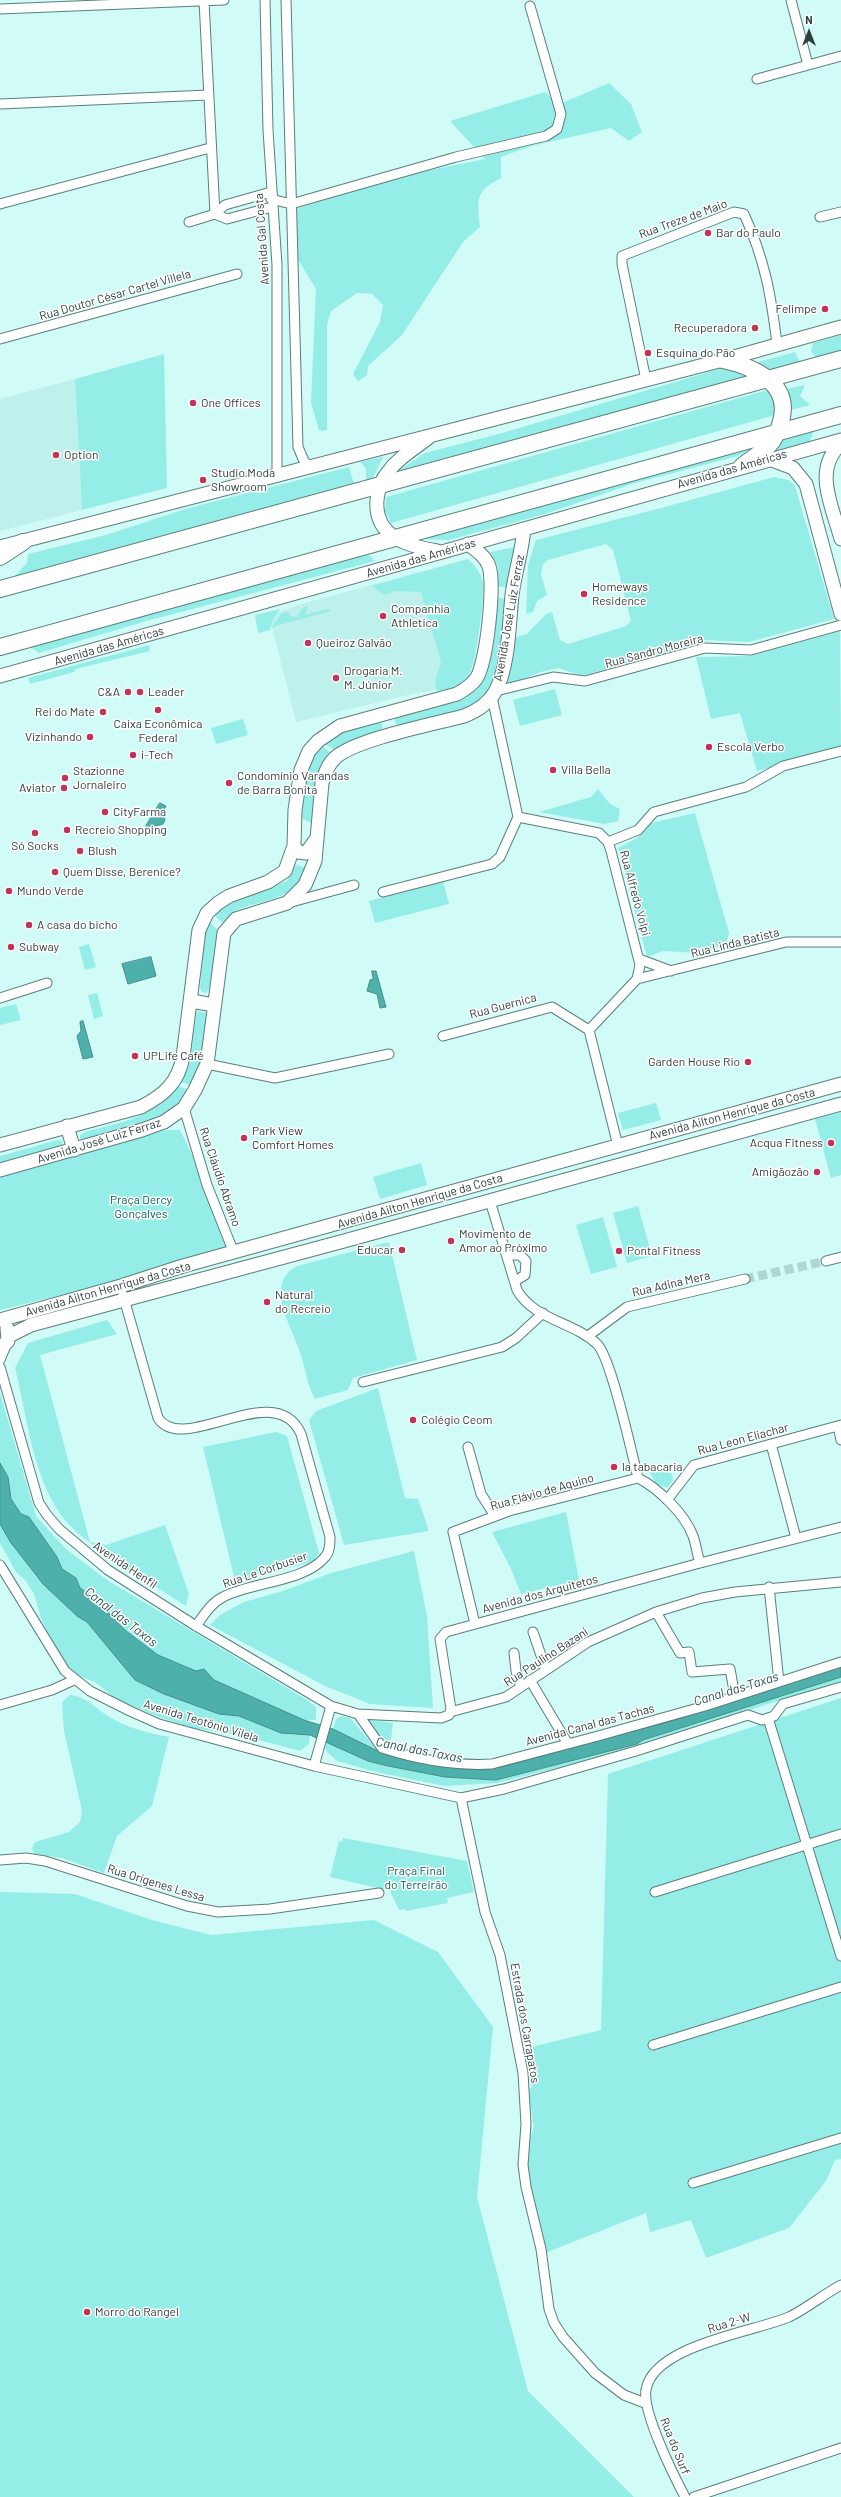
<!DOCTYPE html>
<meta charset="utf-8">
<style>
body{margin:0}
#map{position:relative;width:841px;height:2497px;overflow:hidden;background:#d1fbf7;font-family:Barlow,sans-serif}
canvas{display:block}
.north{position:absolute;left:789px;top:12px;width:40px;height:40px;-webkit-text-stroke:3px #fefefe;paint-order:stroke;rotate:0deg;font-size:11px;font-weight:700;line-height:16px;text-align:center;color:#2e3e3d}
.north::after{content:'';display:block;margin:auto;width:14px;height:18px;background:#2e3e3d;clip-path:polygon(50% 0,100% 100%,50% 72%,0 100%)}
</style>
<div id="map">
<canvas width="841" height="2497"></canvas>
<div class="north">N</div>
</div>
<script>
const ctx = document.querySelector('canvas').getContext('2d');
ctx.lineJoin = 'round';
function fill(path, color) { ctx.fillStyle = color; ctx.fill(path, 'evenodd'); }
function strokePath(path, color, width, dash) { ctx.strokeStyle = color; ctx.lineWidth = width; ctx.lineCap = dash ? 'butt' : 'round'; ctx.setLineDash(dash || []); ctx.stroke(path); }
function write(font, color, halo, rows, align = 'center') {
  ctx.font = font + ' Barlow,sans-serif'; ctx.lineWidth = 3; ctx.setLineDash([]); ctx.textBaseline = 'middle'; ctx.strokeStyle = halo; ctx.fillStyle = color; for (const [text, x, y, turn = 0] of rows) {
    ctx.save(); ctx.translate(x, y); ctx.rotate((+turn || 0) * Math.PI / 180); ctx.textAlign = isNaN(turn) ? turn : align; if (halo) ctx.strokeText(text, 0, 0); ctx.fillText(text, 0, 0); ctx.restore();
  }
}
fill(new Path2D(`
 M75 379 82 510 0 531V399Z
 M468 559 477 568 483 583 475 664 454 687 416 693 296 722 269 615 308 602Z`), '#bef0ec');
fill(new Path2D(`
 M609 83 631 104 642 132 629 141 611 128 531 146 501 157V178C475 191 477 200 480 227L463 242 402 335 368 366 367 375 358 381 353 374 380 322 383 305 372 294 357 293 331 311 327 325V430L319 431 311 402 316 289 297 258 296 209 390 178 485 159 450 121 545 92 560 104Z
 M841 335V351L817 358 811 352 813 343Z
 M795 352 801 364 775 372 754 363Z
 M164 354 167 488 82 510 75 379Z
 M733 368 756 374 398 471 425 453 502 433 719 369Z
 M805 385 800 396 810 405 791 410V402L785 389Z
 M771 389 779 414 391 523 385 511 386 497Z
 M815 427 810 441 771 452 786 435Z
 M763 442 750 451 738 456 635 483 545 514 449 540 419 539Z
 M383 457 373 478 366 480V469L360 462Z
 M349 467 354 484 12 579 27 563 28 554 106 535 185 509Z
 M774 477 789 480 795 486 834 619 749 642 704 640 698 644 581 676 559 668 541 672 507 685 510 639 527 634 546 614 552 612 560 640 568 644 626 626 631 621 613 550 606 544 548 560 543 564 541 574 547 595 537 601 533 612 526 614 528 565 536 540 661 508Z
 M515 547 506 588 498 586V566L490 552Z
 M367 553 375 561 143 622 39 653 30 647Z
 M468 559C475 566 480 571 483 582 486 593 475 668 468 678 462 687 447 689 437 691L435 682 441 662 421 592 395 591 385 595 372 586Z
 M502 598 505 599 506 608C502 640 504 689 471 706 453 716 429 719 409 725L399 726 395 722V719L398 716 466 698 480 684 496 599Z
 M308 605 305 615 328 609 331 611 272 627 282 613 288 612 292 617H298L301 610Z
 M280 609 273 619 270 630 258 633 255 615Z
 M840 631 841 750 757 771 740 713 711 719 696 657 751 656Z
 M149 645 150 651 76 669 74 672 30 684 28 678Z
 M555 689 562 715 520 726 513 700Z
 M243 719 248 735 216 744 211 728Z
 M380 719 383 727C377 742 346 738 334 750L323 742 342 728Z
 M321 745 331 753 321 765 311 823 301 818 307 763Z
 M598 789 610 804 620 809 618 821 605 824 539 812 591 797Z
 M695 813 729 933 726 944 698 953 663 951 647 957 618 848 637 838 647 824Z
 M298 865 307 869C288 912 242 894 223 923L214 915 233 900 287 881 293 866Z
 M443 881 449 904 375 923 369 901Z
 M209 922 218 930 210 987 206 993 202 992 200 988 205 934Z
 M89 944 96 967 85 970 79 947Z
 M97 993 103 1016 94 1019 88 995Z
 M16 1004 21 1020 0 1025V1008Z
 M198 1011 206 1013 207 1017 200 1068 192 1085 180 1082 190 1063 196 1014Z
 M178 1086 189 1090 178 1105 155 1120 82 1141 80 1139V1135L85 1132C118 1123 157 1117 178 1086Z
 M656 1103 661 1120 623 1130 618 1113Z
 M841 1112V1175L831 1178 815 1119Z
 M166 1130H180L207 1185 234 1253 0 1310V1176Z
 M58 1140 62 1141V1146L0 1167V1156Z
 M421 1163 427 1185 380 1199 373 1177Z
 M638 1206 652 1256 627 1263 613 1213Z
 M603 1217 617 1267 591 1274 576 1225Z
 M389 1242 417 1360 353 1378 348 1390 315 1399C307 1385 306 1371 301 1355 294 1330 262 1284 297 1266Z
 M107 1320 117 1334 40 1355 90 1542 106 1545 165 1525 189 1594 186 1606C154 1584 82 1545 61 1515 32 1474 27 1416 15 1368L28 1343Z
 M378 1388 405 1498 418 1499 429 1531 344 1545 309 1420 316 1411Z
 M0 1393 36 1516 66 1549 107 1580 307 1700 316 1707V1720H304L214 1680 204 1669 196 1671 158 1655 126 1631 94 1598 80 1588 76 1578 62 1570 57 1557 29 1517 21 1514 11 1499 8 1477 0 1463Z
 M276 1432 287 1436 319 1553 313 1562 235 1581 203 1447Z
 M670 1468 673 1480 667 1488 655 1483 650 1472Z
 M566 1512 579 1580 521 1594 511 1569 492 1532Z
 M0 1524 11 1543 35 1575 77 1616 87 1622 135 1680 219 1714 239 1716 296 1735 302 1733 310 1735 309 1744 300 1751 244 1736 192 1728 162 1718 117 1700 95 1682 71 1673 54 1646 41 1618 34 1594 25 1580 16 1572 0 1543Z
 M414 1551 427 1616 433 1708 370 1704 325 1686 210 1625 220 1615 244 1602 283 1591 331 1573Z
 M841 1677V1682L780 1700 636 1748 497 1783 444 1786 376 1772 337 1761 326 1751 325 1741 388 1766 445 1777 496 1780 637 1744 643 1740Z
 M70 1695C88 1697 98 1711 113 1719 131 1729 149 1733 169 1737L152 1806 117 1836 104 1873 62 1858 34 1854 32 1848 35 1842 69 1832 80 1822 82 1811 64 1731 62 1702Z
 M841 1698V2159L835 2160 826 2181 789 2228 706 2258 691 2220 650 2232 646 2213 545 2253 526 2187 527 2145 534 2127 528 2090 532 2087 531 2082 525 2083 523 2049 601 2030 608 1774Z
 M341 1716 350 1718 379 1752 333 1729 336 1719Z
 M375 1720 393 1723 390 1747 373 1732 367 1721Z
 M343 1838 467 1861 474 1892 447 1898 448 1903 406 1911 405 1909 399 1910 390 1891 330 1877 339 1841 342 1842Z
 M0 1892 75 1894 152 1920 211 1935 374 1920 438 1952 493 2027 477 2197 528 2391 634 2497H0Z`), '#95ede7');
const water = new Path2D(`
 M160 803 166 806 162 813 165 820 163 824 144 829Z
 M151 957 156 976 128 984 122 964Z
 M372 971H376L386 1007 380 1008 377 994 367 991 370 980 373 979Z
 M83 1021 93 1057 83 1059 77 1036 81 1031 80 1022Z
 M0 1463 8 1477 11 1499 21 1514 29 1517 57 1557 62 1569 76 1578 80 1588 94 1598 126 1631 158 1655 196 1671 204 1669 214 1680 304 1720 333 1729 386 1755 470 1769 483 1770 505 1766 675 1720 841 1667V1677L643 1740 637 1744 496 1780 445 1777 388 1766 368 1761 310 1735 281 1733 239 1716 219 1714 164 1694 135 1680 87 1622 77 1616 43 1584 11 1543 0 1524Z`);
fill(water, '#4db0aa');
strokePath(water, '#448e89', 1);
strokePath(new Path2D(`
 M745 1279 826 1261`), '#b0d5d2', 9, [9, 4.5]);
const street = new Path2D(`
 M265 0 268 130 277 265V476
 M286 0 298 447 304 461 310 467
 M791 0 808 65
 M0 9 224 0
 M757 79 841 56
 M0 104 208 95
 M271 192 225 205 215 214 227 219 272 207
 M271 199 291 204 456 157 546 136 557 129 561 114 530 6
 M0 204 210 148
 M820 217 841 212
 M189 222 215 214 204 1
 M0 339 237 274
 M646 380 622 264V256L734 212 744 214C765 260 771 295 777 344
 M496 691 553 677 585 681 705 648 751 650 841 625
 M492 697 518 817 599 833 608 842 611 851 640 965 637 979 589 1030 618 1146
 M608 842 638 830 654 812 746 787 783 766 841 751
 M383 892 492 864 500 857 518 817
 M288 903 354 885
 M639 959 671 971
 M637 979 786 942H841
 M0 998 47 983
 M443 1036 552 1007 589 1030
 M207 1064 275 1078 389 1054
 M184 1108 207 1185 234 1253
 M490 1201 517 1290C534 1320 574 1322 597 1344 611 1357 632 1454 638 1478 658 1488 685 1514 693 1536 696 1544 697 1554 700 1563
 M507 1255H520L526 1261 525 1275 515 1281
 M826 1261 841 1257
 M123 1295 158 1418C183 1457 275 1376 301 1434L330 1537C330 1543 330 1552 325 1557 305 1582 251 1582 223 1597 211 1603 204 1615 196 1626
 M588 1336 627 1307 745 1279
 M0 1360 7 1343
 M0 1367 39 1503 47 1515 59 1529 108 1570 196 1626 331 1706 358 1714 441 1718 449 1715 451 1709 440 1639 446 1632 700 1563 841 1527
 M363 1382 502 1347 516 1338 543 1313
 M838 1426 841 1440
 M771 1444 796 1538
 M468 1447 481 1494 495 1516
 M667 1500 694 1465 841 1425
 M0 1565 65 1671 90 1691 132 1712 159 1724 314 1766 461 1798 504 1789 636 1751 748 1715 762 1720 774 1716 783 1704 841 1687
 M769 1587 779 1682
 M656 1612 680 1653 689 1652 692 1672 730 1669 735 1696
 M475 1624 453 1532 509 1511 638 1478
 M533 1632 546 1670
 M514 1653 516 1671 521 1686
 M530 1680 568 1744
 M0 1705 52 1690 74 1680
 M450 1712 506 1697 588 1642 656 1612 702 1598 735 1592 841 1582
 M358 1714 382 1748C416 1759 456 1766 492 1764L598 1736 705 1706 841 1662
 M768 1718 841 1956
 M314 1766 331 1706
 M461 1798 485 1912 500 1955 523 2073 526 2124 523 2165 526 2187 541 2249 549 2309 554 2323 563 2337 595 2373 624 2395 645 2403
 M0 1860 26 1858 45 1861 187 1906 218 1912 270 1909 379 1893
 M655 1892 841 1834
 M653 2045 841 1987
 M693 2183 841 2138
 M685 2497C674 2476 642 2412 646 2390 653 2345 754 2332 789 2317 806 2309 824 2294 841 2285
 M694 2497 841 2448`);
const secondary = new Path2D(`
 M428 438C414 449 398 458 388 472 381 480 378 490 377 500 374 537 408 546 437 551
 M841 444C812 469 833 508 841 539
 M769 459 793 468 806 484 841 614
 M0 547 723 360 841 327
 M0 676 841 440
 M294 846 298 852 306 853 317 838
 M191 1001 214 1005
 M67 1126 74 1150
 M0 1145 141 1107C164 1095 178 1083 183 1057L199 930 207 913 218 903 229 896 268 882 285 871 294 846 295 810 301 770 309 751 318 741 340 726 457 694C464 690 471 686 476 679 487 663 495 584 489 566 485 556 476 550 468 544
 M0 1170 142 1130 164 1122 184 1108 195 1090 207 1064 224 933 236 919 287 903 305 885 315 861 322 783C325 773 328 764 336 757 357 739 434 724 464 716 477 711 488 704 495 692 509 667 509 624 512 595 515 573 522 551 524 529
 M0 1320 121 1286 183 1266 841 1084
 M9 1336 31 1325 344 1241 841 1104
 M0 1348 8 1341 7 1328`);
const highway = new Path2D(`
 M723 360C751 366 789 381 782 417 780 427 776 438 769 445 761 453 752 459 742 466
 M0 557 23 542
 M0 589 841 359
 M0 647 841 415`);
strokePath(street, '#597f7c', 11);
strokePath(secondary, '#597f7c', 15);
strokePath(highway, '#597f7c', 18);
strokePath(street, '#fff', 9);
strokePath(secondary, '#fff', 13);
strokePath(highway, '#fff', 16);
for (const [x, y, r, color] of [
 [708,233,4,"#c23259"],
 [825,309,4,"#c23259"],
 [755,328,4,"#c23259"],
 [648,353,4,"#c23259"],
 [193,403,4,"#c23259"],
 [56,455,4,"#c23259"],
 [203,480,4,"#c23259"],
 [584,594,4,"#c23259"],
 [383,616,4,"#c23259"],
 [308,643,4,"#c23259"],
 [336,678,4,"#c23259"],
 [128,692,4,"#c23259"],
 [140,692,4,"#c23259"],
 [158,710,4,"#c23259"],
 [103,712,4,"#c23259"],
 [90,737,4,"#c23259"],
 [709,747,4,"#c23259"],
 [133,755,4,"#c23259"],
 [553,770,4,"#c23259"],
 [65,778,4,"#c23259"],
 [229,783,4,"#c23259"],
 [64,788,4,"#c23259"],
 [105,812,4,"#c23259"],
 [67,830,4,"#c23259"],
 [35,833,4,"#c23259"],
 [80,851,4,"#c23259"],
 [55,872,4,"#c23259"],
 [9,891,4,"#c23259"],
 [29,925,4,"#c23259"],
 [11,947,4,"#c23259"],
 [135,1056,4,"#c23259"],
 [748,1062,4,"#c23259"],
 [244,1138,4,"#c23259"],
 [831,1143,4,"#c23259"],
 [817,1172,4,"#c23259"],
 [451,1241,4,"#c23259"],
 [402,1250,4,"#c23259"],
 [619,1251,4,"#c23259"],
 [267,1302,4,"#c23259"],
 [413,1420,4,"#c23259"],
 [614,1467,4,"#c23259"],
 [87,2312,4,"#c23259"]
]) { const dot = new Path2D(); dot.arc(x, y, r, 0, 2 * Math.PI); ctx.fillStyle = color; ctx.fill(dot); strokePath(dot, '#fefefe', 1.5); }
write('12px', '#2e3e3d', '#fefefe', [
 ["Rua Treze de Maio",683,219,-20],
 ["Avenida Gal Costa",262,239,-94],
 ["Rua Doutor César Cartel Villela",115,295,-16],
 ["Avenida das Américas",732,469,-16],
 ["Avenida das Américas",421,558,-16],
 ["Avenida José Luiz Ferraz",509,618,-80],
 ["Avenida das Américas",109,646,-16],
 ["Rua Sandro Moreira",654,651,-15],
 ["Rua Alfredo Volpi",635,893,75],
 ["Rua Linda Batista",735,943,-14],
 ["Rua Guernica",503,1006,-15],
 ["Avenida Ailton Henrique da Costa",732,1114,-15],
 ["Avenida José Luiz Ferraz",99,1141,-17],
 ["Rua Cláudio Abramo",220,1177,71],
 ["Avenida Ailton Henrique da Costa",420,1201,-16],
 ["Rua Adina Mera",671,1284,-13],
 ["Avenida Ailton Henrique da Costa",108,1289,-16],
 ["Rua Leon Eliachar",743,1439,-15],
 ["Rua Flávio de Aquino",542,1492,-16],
 ["Avenida Henfil",125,1565,34],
 ["Rua Le Corbusier",265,1570,-19],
 ["Avenida dos Arquitetos",540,1594,-15],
 ["Rua Paulino Bazani",546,1657,-33],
 ["Avenida Teotônio Vilela",201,1721,17],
 ["Avenida Canal das Tachas",590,1725,-15],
 ["Rua Orígenes Lessa",156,1883,17],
 ["Estrada dos Carrapatos",525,2023,80],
 ["Rua 2-W",729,2323,-17],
 ["Rua do Surf",675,2446,68]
]);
write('12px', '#2e3e3d', '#fefefe', [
 ["Bar do Paulo",716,233],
 ["Felimpe",817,309,"right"],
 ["Recuperadora",747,328,"right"],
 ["Esquina do Pão",656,353],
 ["One Offices",201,403],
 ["Option",64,455],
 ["Studio Moda",211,473],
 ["Showroom",211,487],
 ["Homeways",592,587],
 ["Residence",592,601],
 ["Companhia",391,609],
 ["Athletica",391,623],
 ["Queiroz Galvão",316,643],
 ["Drogaria M.",344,671],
 ["M. Júnior",344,685],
 ["C&A",120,692,"right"],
 ["Leader",148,692],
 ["Rei do Mate",95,712,"right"],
 ["Caixa Econômica",158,724,"center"],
 ["Federal",158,738,"center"],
 ["Vizinhando",82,737,"right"],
 ["Escola Verbo",717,747],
 ["i-Tech",141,755],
 ["Villa Bella",561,770],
 ["Stazionne",73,771],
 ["Jornaleiro",73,785],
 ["Condomínio Varandas",237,776],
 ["de Barra Bonita",237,790],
 ["Aviator",56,788,"right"],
 ["CityFarma",113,812],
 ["Recreio Shopping",75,830],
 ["Só Socks",35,846,"center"],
 ["Blush",88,851],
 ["Quem Disse, Berenice?",63,872],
 ["Mundo Verde",17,891],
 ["A casa do bicho",37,925],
 ["Subway",19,947],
 ["UPLife Café",143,1056],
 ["Garden House Rio",740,1062,"right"],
 ["Park View",252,1131],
 ["Comfort Homes",252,1145],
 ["Acqua Fitness",823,1143,"right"],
 ["Amigãozão",809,1172,"right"],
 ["Movimento de",459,1234],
 ["Amor ao Próximo",459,1248],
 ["Educar",394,1250,"right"],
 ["Pontal Fitness",627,1251],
 ["Natural",275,1295],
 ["do Recreio",275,1309],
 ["Colégio Ceom",421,1420],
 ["la tabacaria",622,1467],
 ["Morro do Rangel",95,2312]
], 'left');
write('12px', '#0a605c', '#fefefe', [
 ["Praça Dercy",141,1200],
 ["Gonçalves",141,1214],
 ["Praça Final",416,1871],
 ["do Terreirão",416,1885]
]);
write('italic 13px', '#26524f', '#fefefe', [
 ["Canal das Taxas",121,1617,38],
 ["Canal das Taxas",736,1689,-17],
 ["Canal das Taxas",419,1750,11]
]);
</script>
